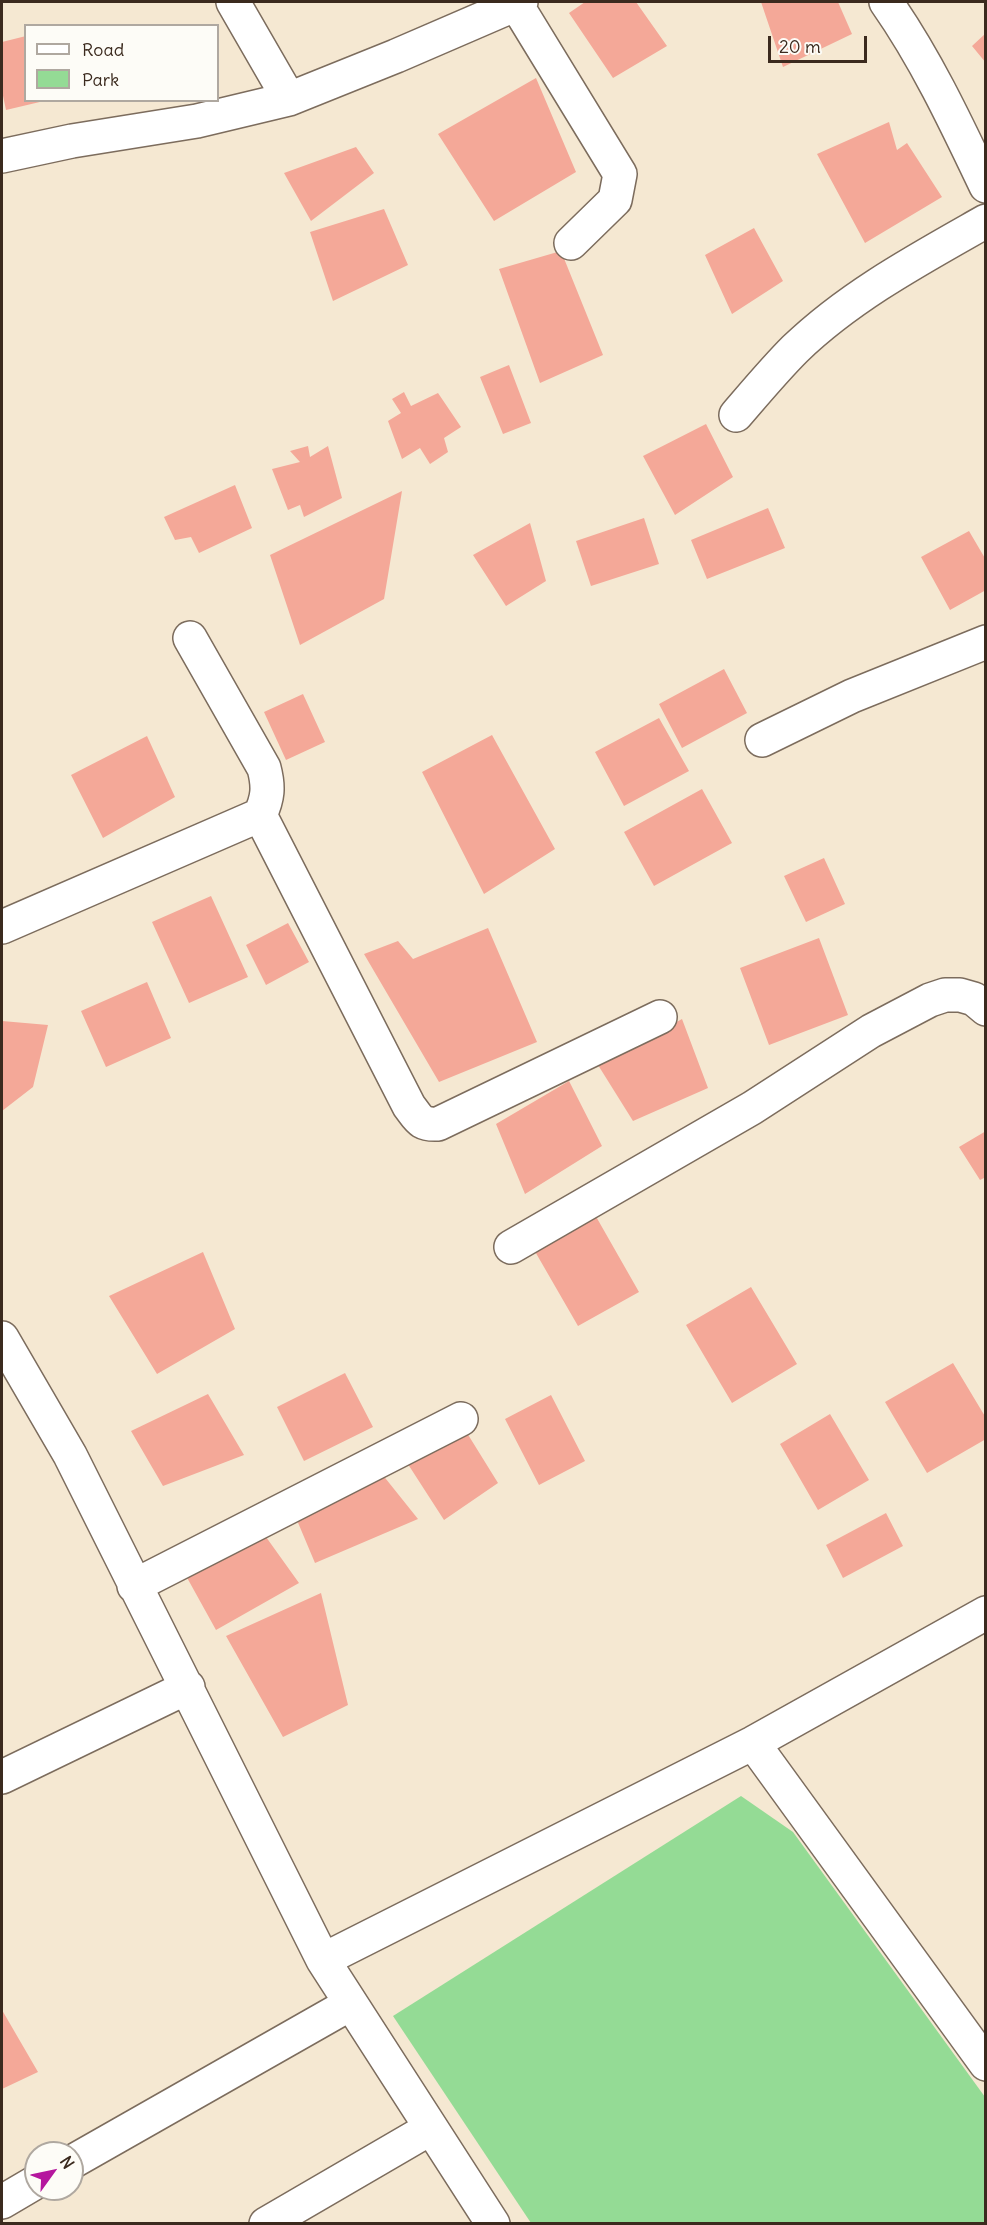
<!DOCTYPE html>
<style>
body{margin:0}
#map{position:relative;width:987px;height:2225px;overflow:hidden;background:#f5e8d2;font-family:Delius,sans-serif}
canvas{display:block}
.frame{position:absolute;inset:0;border:3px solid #3b2a1e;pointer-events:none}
.legend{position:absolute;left:24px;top:24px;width:195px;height:78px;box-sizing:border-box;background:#fdfcf7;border:2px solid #afa8a0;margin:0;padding:8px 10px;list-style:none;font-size:18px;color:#3b2a1e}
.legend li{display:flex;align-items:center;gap:12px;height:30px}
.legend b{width:30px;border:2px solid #afa8a0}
.north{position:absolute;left:24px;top:2141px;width:60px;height:60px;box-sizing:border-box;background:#fdfcf7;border:2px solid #afa8a0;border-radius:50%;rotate:57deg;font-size:16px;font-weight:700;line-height:24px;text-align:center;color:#3b2a1e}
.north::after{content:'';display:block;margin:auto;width:21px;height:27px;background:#b5179e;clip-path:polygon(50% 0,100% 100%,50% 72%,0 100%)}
.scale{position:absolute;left:768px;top:36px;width:99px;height:27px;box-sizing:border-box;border:3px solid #3b2a1e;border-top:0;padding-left:8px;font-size:18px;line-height:21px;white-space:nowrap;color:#3b2a1e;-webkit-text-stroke:4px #fdfcf7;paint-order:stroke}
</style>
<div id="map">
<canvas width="987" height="2225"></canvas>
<div class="frame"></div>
<ul class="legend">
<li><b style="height:8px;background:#fff"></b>Road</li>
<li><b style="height:16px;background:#94db95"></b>Park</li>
</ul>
<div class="north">N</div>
<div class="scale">20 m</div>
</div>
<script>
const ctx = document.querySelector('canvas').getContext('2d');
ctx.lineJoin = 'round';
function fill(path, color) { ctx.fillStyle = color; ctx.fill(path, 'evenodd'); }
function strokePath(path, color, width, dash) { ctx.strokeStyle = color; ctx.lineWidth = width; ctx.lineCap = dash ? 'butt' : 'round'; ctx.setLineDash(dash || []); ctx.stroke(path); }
fill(new Path2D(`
 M741 1796 793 1832 985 2097V2223H531L393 2016Z`), '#94db95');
fill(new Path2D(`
 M585 2H636L667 46 613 78 569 13Z
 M761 2H838L852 34 783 67Z
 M986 33V63L972 46Z
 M26 36V100L44 101 6 110 2 91V42Z
 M536 78 576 172 494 221 438 134Z
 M889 122 897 150 907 143 942 197 865 243 817 154Z
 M356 147 374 173 311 221 284 173Z
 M384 209 408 265 333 301 310 232Z
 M754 228 783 281 732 314 705 255Z
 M561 251 603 355 540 383 499 269Z
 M509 365 531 423 503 434 480 377Z
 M404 392 411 406 438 393 461 427 444 438 448 452 430 464 420 448 402 459 388 421 401 413 392 399Z
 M706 424 733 477 675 515 643 456Z
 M308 446 310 457 328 446 342 498 304 517 300 505 288 510 272 469 300 462 290 451Z
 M235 485 252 528 199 553 191 537 175 540 164 517Z
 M402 491 384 599 300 645 270 555Z
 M768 508 785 548 707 579 691 540Z
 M644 518 659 564 591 586 576 541Z
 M530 523 546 581 506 606 473 555Z
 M969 531 986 560V590L950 610 921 557Z
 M724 669 747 713 682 748 659 704Z
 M303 694 325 742 286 760 264 712Z
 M659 718 689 771 624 806 595 752Z
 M492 735 555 849 484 894 422 772Z
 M147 736 175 797 103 838 71 775Z
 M702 789 732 843 654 886 624 832Z
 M824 858 845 904 806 922 784 876Z
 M211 896 248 977 189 1003 152 922Z
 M288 923 309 962 266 985 246 945Z
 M488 928 537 1042 439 1082 364 954 398 941 413 959Z
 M819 938 848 1015 769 1045 740 968Z
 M147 982 171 1038 106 1067 81 1011Z
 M682 1019 708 1088 633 1121 598 1065Z
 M2 1021 48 1025 33 1087 2 1111Z
 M569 1081 602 1146 525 1194 496 1124Z
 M986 1131V1177L980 1180 959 1147Z
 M594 1213 639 1292 578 1326 533 1248Z
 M203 1252 235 1329 157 1374 109 1296Z
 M751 1287 797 1364 732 1403 686 1325Z
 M953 1363 986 1418V1439L927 1473 885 1402Z
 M345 1373 373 1427 304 1461 277 1407Z
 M208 1394 244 1455 163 1486 131 1431Z
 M551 1395 585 1461 539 1485 505 1419Z
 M830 1414 869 1480 818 1510 780 1444Z
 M467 1433 498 1483 444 1520 404 1458Z
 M374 1464 418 1519 315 1563 291 1506Z
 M886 1513 903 1546 843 1578 826 1545Z
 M256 1523 299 1583 216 1630 185 1574Z
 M321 1593 348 1705 283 1737 226 1636Z
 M2 2010 38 2072 2 2089Z`), '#f4a898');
const street = new Path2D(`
 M233 2 289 99
 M886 2C926 59 956 123 986 186
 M516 4 620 174 615 200 571 243
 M2 156 72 141 197 121 289 99 396 56 521 2
 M736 415C755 393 774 370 795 349 850 296 919 259 986 221
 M762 740 852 696 986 642
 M260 815 409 1106C419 1119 420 1125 438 1124L660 1017
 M2 927 260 815C268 798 269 787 264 768L190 638
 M511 1247 752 1108 871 1031 930 1000 945 995H960L974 999 986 1009
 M2 1338 70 1455 323 1960 493 2224
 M134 1586 461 1419
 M753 1743 986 2064
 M2 1777 188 1687
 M323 1960 753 1743 986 1613
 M72 2162 350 2004
 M2 2202 36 2182
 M266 2224 431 2128`);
strokePath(street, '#7c6c5d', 36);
strokePath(street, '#fff', 33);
</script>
